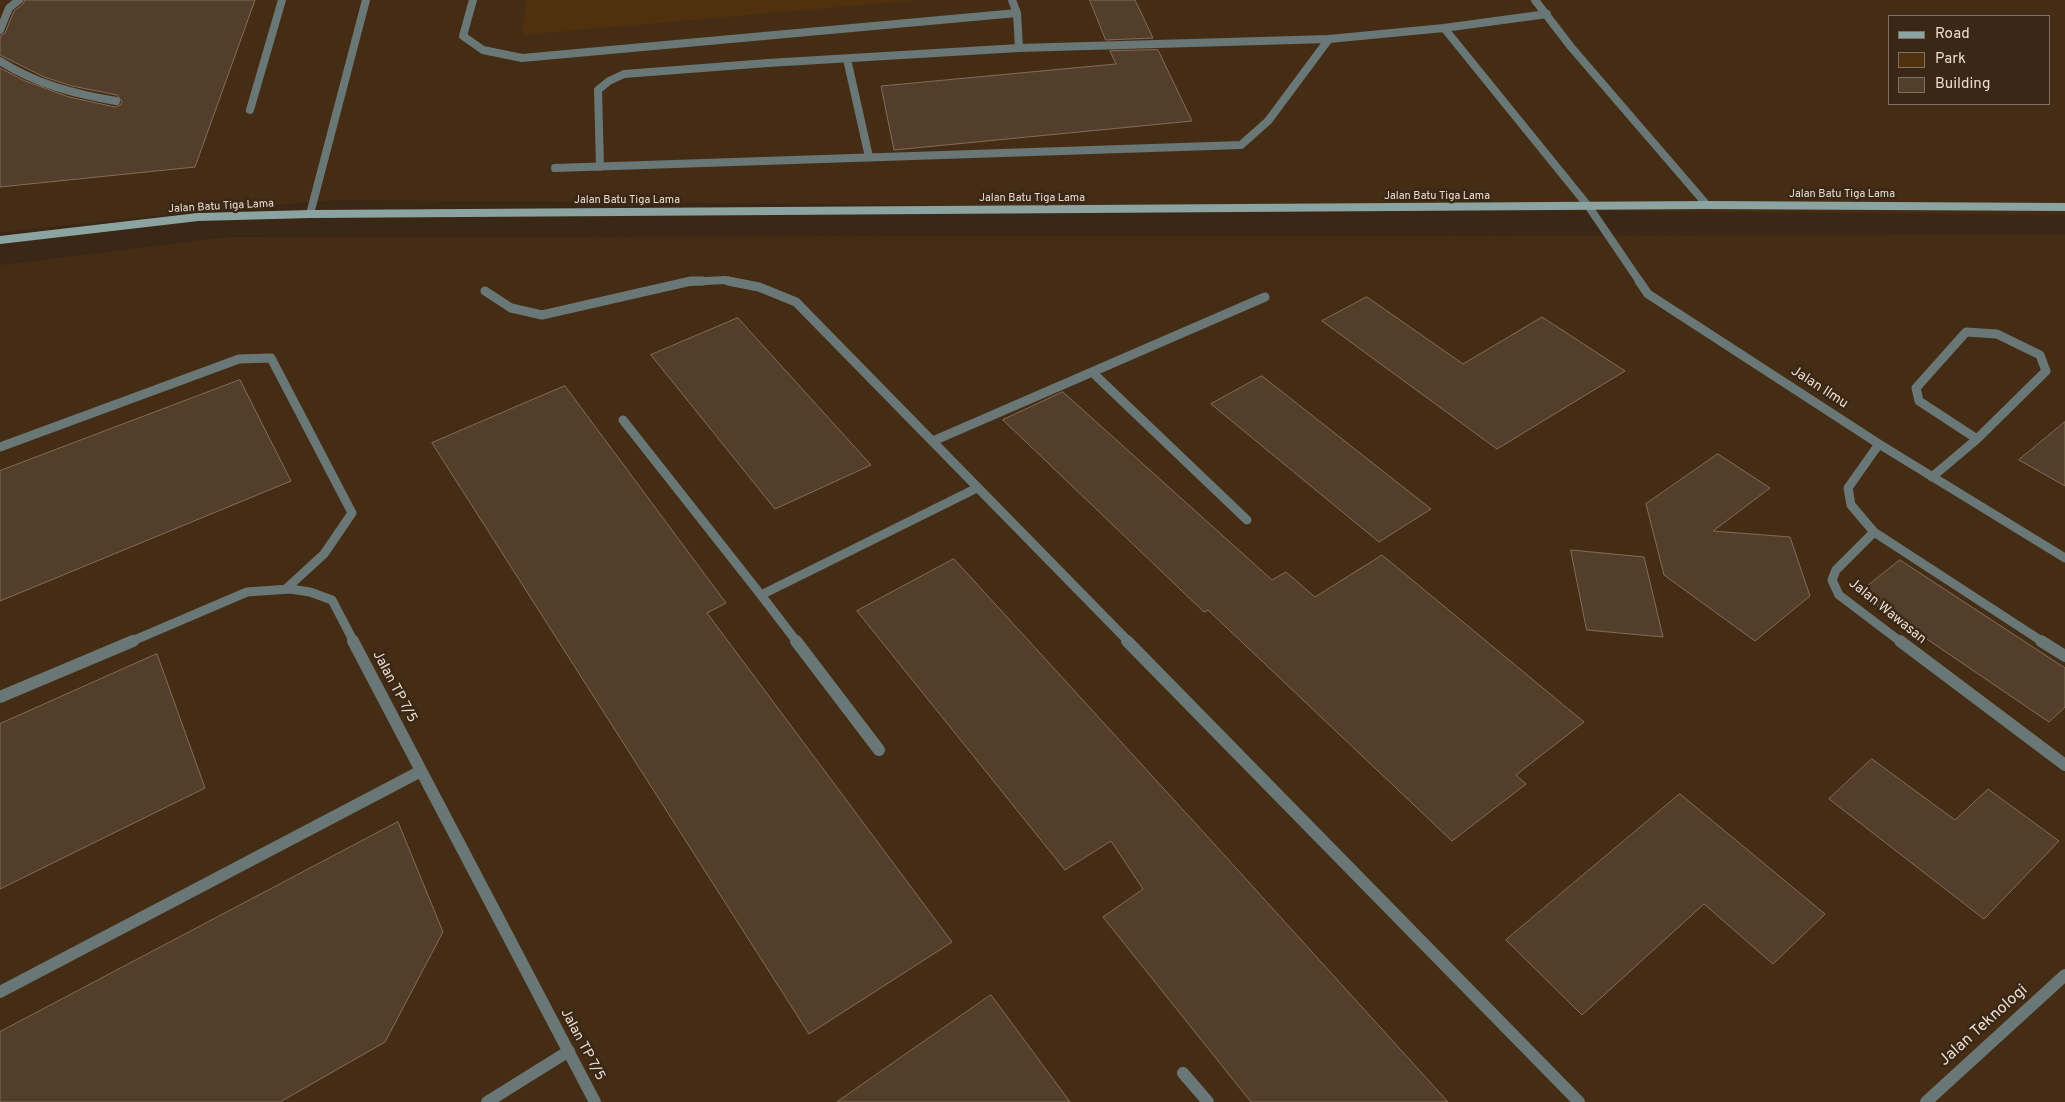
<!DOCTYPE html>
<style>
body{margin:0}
#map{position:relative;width:2065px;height:1102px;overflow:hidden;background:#3a2715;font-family:Overpass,sans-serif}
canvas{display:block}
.legend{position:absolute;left:1888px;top:15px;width:162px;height:90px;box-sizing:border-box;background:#3a2715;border:1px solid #807061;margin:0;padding:6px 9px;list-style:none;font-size:15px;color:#e9ddd2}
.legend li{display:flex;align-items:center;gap:10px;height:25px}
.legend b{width:25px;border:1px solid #807061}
</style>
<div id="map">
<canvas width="2065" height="1102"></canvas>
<ul class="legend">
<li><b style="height:6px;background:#8ba4a1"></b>Road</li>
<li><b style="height:14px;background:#50310d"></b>Park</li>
<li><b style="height:14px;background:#523e2b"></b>Building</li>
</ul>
</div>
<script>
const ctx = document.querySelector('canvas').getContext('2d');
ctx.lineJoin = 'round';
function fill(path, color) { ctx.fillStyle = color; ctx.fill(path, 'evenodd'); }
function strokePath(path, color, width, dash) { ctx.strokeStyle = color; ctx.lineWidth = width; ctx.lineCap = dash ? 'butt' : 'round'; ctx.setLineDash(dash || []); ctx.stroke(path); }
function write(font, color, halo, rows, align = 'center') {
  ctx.font = font + ' Overpass,sans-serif'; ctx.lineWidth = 5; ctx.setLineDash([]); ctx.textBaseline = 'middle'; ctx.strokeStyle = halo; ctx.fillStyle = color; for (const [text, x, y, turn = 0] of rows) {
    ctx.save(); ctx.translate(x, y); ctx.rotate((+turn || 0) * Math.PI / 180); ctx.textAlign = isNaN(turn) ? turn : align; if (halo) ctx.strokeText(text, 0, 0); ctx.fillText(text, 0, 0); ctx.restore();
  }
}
fill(new Path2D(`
 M0 0H2065V215L340 200 214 210 0 232ZM1889 16H2049V104H1889Z
 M2065 235V1102H0V265L229 237Z`), '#452d15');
fill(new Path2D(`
 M526 0H919L522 35Z`), '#50310d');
const building = new Path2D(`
 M25 0H255L195 167 0 187V68L25 81 69 97 115 107 120 105 122 102 117 95 72 86 44 77 0 55V36L5 33 14 11 23 4Z
 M1090 0H1135L1153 38 1106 40Z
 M1158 50 1192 121 894 150 881 86 1116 64 1110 51Z
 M1367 297 1463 364 1542 317 1625 371 1497 449 1322 321Z
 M738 318 871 465 775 509 651 355Z
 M1262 376 1431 509 1379 542 1211 404Z
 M240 380 291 481 0 601V471Z
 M565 386 726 603 707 613 952 942 809 1034 432 443Z
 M1063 392 1272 580 1286 572 1315 597 1382 555 1584 722 1516 775 1526 784 1452 841 1208 610 1204 612 1003 420Z
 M2065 422V486L2019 460Z
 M1718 454 1770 488 1713 531 1790 537 1810 596 1755 641 1664 575 1646 504Z
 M1571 550 1644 557 1663 637 1587 630Z
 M954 559 1206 835 1448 1102H1251L1103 917 1143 889 1111 841 1065 870 857 611Z
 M1900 560 2065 668V707L2049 722 1859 593Z
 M157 654 205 788 0 889V724Z
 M1872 759 1955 820 1988 789 2059 841 1984 919 1829 799Z
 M1680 794 1825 914 1773 964 1704 904 1582 1015 1506 940Z
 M398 822 443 932 385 1042 280 1102H0V1032Z
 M991 995 1070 1102H837Z`);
fill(building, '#523e2b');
strokePath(building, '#836d59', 1);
strokePath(new Path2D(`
 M473 0 463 36 483 50 522 58 1017 13
 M1012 0 1017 13 1019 48
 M1535 0 1571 47 1707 205
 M1444 28 1589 207 1640 282
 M0 30 9 8 19 0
 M847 59 869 157
 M0 61C36 84 75 94 116 101
 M250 110 282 0
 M600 167 598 90 609 81 624 74 768 63 1019 48 1329 39 1444 28 1547 14
 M555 168 1241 145 1268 121 1329 39
 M310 214 366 0
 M687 282 725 280 734 282`), '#697877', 8);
strokePath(new Path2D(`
 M728 281 759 287 796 302 1129 642
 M1639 281 1648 294 1879 444 2065 558
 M485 291 511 308 542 315 691 281H703
 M1966 332 1997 334 2040 355 2046 371 1977 439 1919 401 1916 388Z
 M1092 372 1247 520
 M623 420 761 595 977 488
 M933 441 1265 297
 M1879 444 1848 488 1851 505 1874 532 1836 570 1832 580 1839 595 1901 642
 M0 447 239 359 271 358 352 513 324 554 288 587
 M1932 477 1977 439
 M1874 532 2043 642
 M761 595 797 642
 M130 642 247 592 290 589 310 592 332 600 354 642`), '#697877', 9);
strokePath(new Path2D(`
 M353 641 595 1102
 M796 641 879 750
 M1127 641 1579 1102
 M1900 641 2065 765
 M2041 641 2065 656
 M0 697 133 641
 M0 992 421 771
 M1183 1073 1208 1102
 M487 1102 569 1051
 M1926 1102 2065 975`), '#697877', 12);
strokePath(new Path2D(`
 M0 240 198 217 310 214 1707 205 2065 207`), '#8ba4a1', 8);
write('11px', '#e9ddd2', '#3a2715', [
 ["Jalan Batu Tiga Lama",1842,195],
 ["Jalan Batu Tiga Lama",1437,197],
 ["Jalan Batu Tiga Lama",1032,199],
 ["Jalan Batu Tiga Lama",627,201],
 ["Jalan Batu Tiga Lama",221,207,-3]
]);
write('14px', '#e9ddd2', '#3a2715', [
 ["Jalan Ilmu",1819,388,33],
 ["Jalan Wawasan",1887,612,39],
 ["Jalan TP 7/5",394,687,62],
 ["Jalan TP 7/5",582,1045,62]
]);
write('16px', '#e9ddd2', '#3a2715', [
 ["Jalan Teknologi",1984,1026,-42]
]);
</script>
